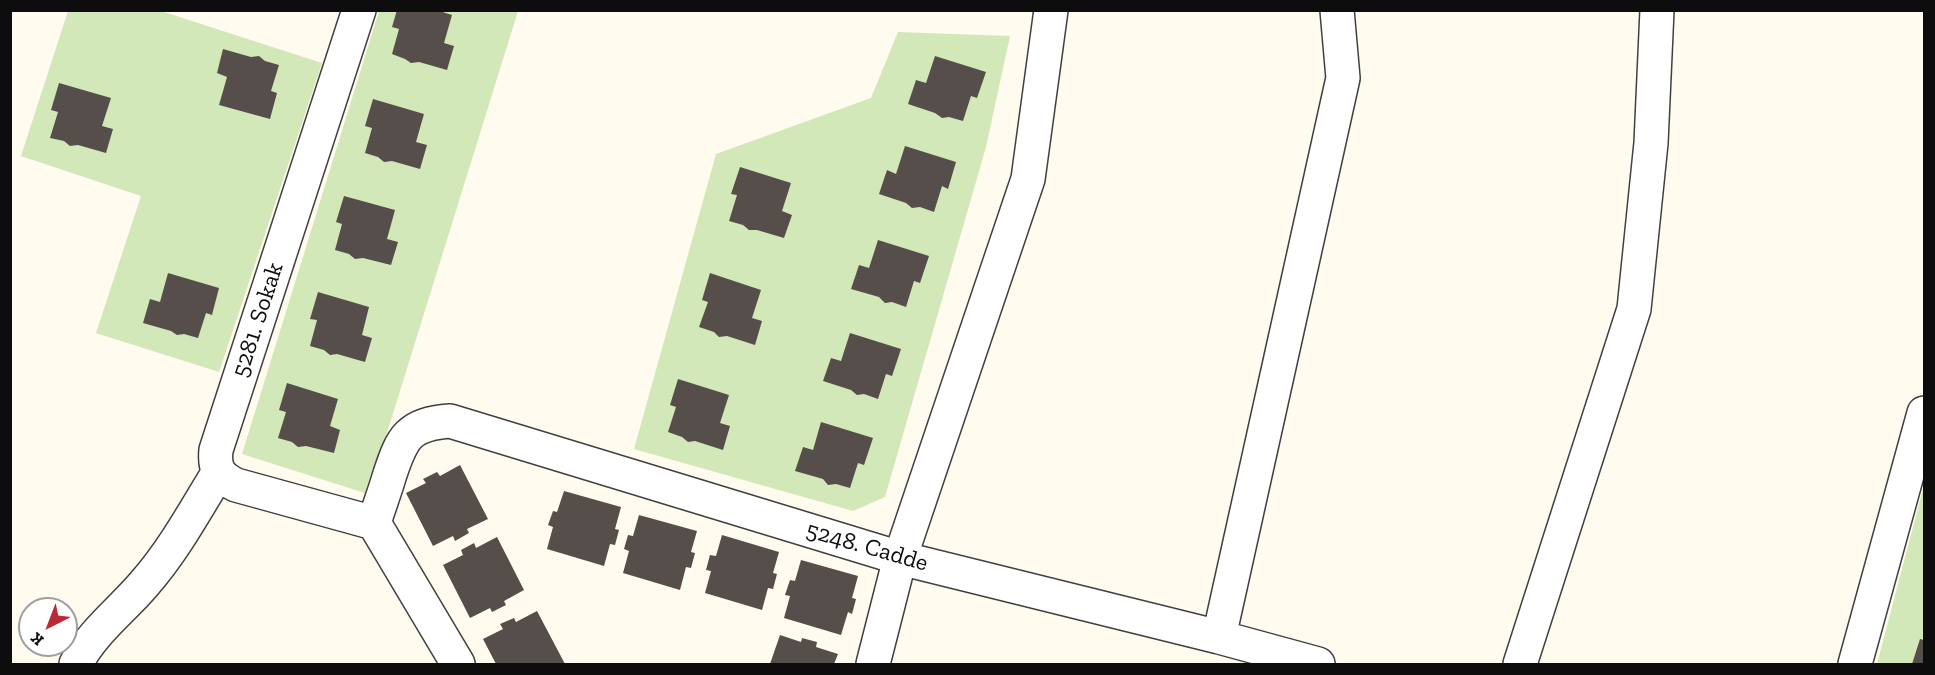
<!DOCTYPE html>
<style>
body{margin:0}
#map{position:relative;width:1935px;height:675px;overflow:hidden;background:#fffbee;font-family:"Zilla Slab",serif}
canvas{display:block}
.frame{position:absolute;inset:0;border:12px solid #0d0d0d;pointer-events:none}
.north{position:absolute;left:18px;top:597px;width:60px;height:60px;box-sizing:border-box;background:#fff;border:2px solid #9e9e9e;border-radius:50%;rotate:222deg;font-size:16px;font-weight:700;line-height:24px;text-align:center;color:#0d0d0d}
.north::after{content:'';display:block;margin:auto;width:21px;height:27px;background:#ba2935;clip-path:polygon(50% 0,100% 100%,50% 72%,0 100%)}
</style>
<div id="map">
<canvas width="1935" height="675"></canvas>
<div class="frame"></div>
<div class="north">K</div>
</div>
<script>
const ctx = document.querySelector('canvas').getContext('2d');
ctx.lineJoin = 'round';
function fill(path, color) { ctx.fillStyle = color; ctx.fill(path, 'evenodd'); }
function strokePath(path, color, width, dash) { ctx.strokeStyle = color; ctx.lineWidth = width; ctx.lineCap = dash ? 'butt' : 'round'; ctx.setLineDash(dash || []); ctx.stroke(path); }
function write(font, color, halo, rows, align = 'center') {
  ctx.font = font + ' "Zilla Slab",serif'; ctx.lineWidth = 6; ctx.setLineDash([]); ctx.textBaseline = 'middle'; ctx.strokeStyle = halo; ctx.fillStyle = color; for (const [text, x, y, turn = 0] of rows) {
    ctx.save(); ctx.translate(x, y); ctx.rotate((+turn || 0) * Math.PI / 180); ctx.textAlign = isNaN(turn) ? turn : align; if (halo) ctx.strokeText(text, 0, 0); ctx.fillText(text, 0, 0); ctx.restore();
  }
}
fill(new Path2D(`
 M68 11H161L322 63 219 372 96 333 141 196 21 156Z
 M379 11H518L368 494 242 454Z
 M898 32 1010 36 986 147 885 497 853 511 634 449 716 154 871 98Z
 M1924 485V664H1877Z`), '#d3e8b8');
fill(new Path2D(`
 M397 10H436L452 15 444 43 454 46 447 70 419 62 411 63 405 59 392 54 399 29 392 27Z
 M223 49 251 57 259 56 265 61 279 65 271 91 277 93 270 119 219 105 227 77 217 73Z
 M935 56 986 72 977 98 971 96 963 121 949 117 942 118 935 113 908 104 916 80 926 83Z
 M59 83 111 98 102 126 113 129 106 153 78 145 70 146 64 141 50 138 58 112 51 110Z
 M373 99 424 114 416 142 427 145 420 169 392 161 384 162 378 157 365 153 372 128 365 126Z
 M905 146 956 162 948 189 942 186 934 212 920 207 912 208 906 203 879 194 887 170 896 174Z
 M740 167 791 183 782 211 792 215 784 238 757 230H749L743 225 729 221 737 195 731 194Z
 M344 196 395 210 387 239 398 242 391 265 363 258 355 259 349 254 335 250 342 224 336 222Z
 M878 240 929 256 920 283 914 281 906 307 892 302 885 303 879 297 851 289 859 265 869 268Z
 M168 273 219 288 212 315 206 313 198 338 184 334 177 335 171 331 143 323 150 299 160 302Z
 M710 273 761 290 752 318 762 321 755 345 727 336 719 337 714 332 699 327 708 302 702 300Z
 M318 292 369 307 362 335 372 338 365 362 337 354 330 355 324 350 310 346 317 320 310 319Z
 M850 333 901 349 892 376 886 374 878 399 864 394 857 395 851 390 823 381 831 358 841 361Z
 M678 379 729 395 720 423 730 426 723 450 695 441 688 442 682 437 668 432 676 407 670 405Z
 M287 383 338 399 330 426 340 430 334 453 306 446 298 447 292 442 278 438 286 412 279 410Z
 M821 422 873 438 864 465 858 463 850 488 836 484 828 485 823 479 795 471 803 447 813 450Z
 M460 465 488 519 467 529 469 533 455 541 453 536 433 546 406 493 426 483 423 479 437 472 440 476Z
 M564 491 621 507 615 529 619 530 615 545 610 544 604 566 547 549 553 527 548 525 553 511 557 512Z
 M639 515 697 531 691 552 695 553 691 568 686 567 680 590 623 573 629 551 624 549 628 535 633 536Z
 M722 535 779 552 773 573 777 574 773 589 768 588 762 610 705 593 711 571 706 570 710 555 716 556Z
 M497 537 524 590 504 601 506 605 492 612 490 608 470 618 443 565 463 555 461 550 474 543 476 548Z
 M801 560 858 576 852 598 856 599 852 614 848 612 841 635 784 618 790 596 785 595 790 580 795 581Z
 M537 611 565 664H496L483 639 503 629 500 624 514 618 516 622Z
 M780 635 801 642 802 638 817 642 816 647 838 654 834 664H770Z
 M1920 639 1924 640V664H1912Z`), '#564e4a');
const minor = new Path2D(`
 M359 10 216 450C214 469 219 477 236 485L374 523
 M374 523C379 507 385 491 390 474 402 438 408 424 450 421L900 558 1219 637 1318 664
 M374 523 458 664
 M1219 637 1343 78 1337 10
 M76 664C92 632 121 611 144 584 173 551 195 511 218 473
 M873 664 900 558 1028 179 1051 10
 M1520 664 1634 309 1651 143 1657 10
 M1855 664 1924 413`);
strokePath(minor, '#404040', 36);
strokePath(minor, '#fff', 33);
write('24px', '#0d0d0d', '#fff', [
 ["5281. Sokak",258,320,-72],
 ["5248. Cadde",867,547,16]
]);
</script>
